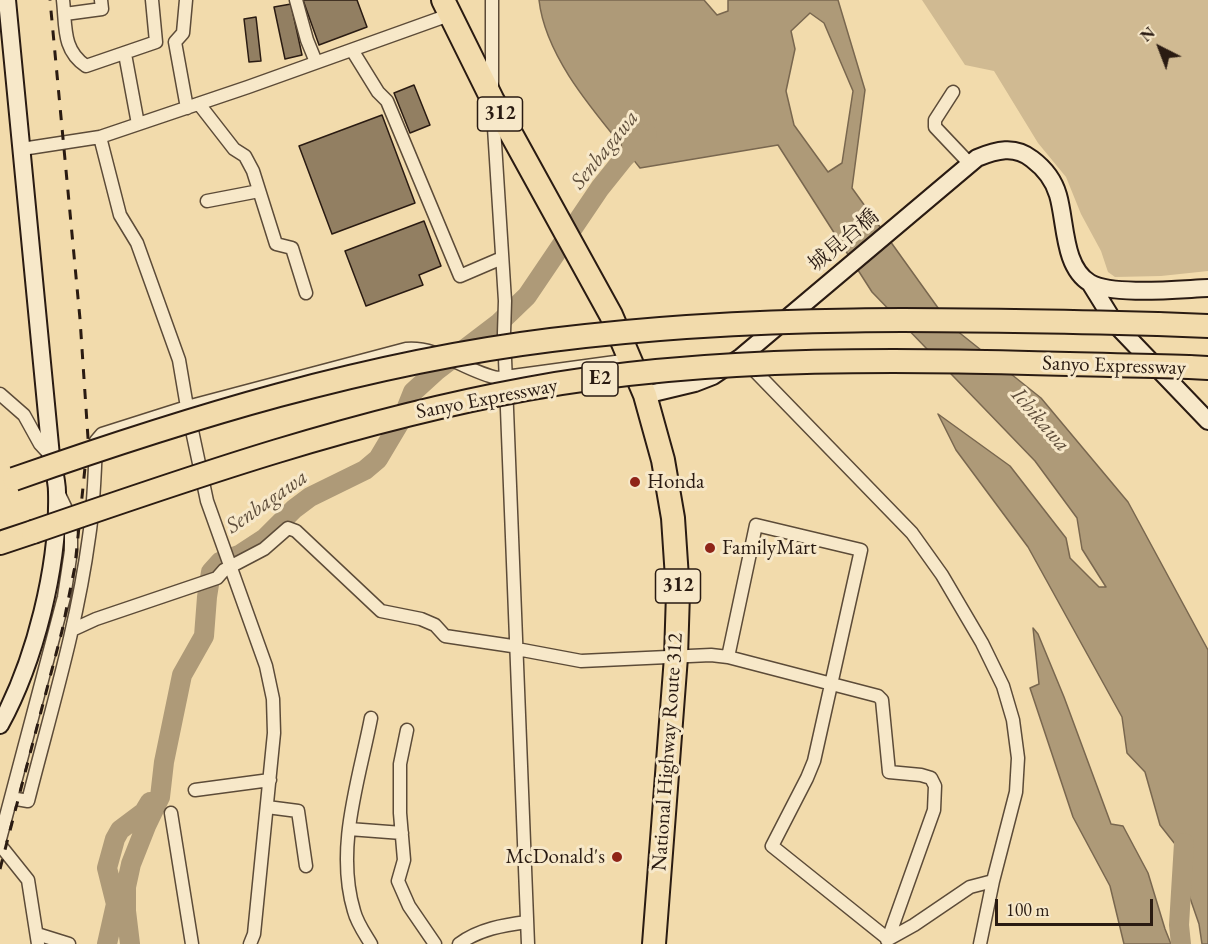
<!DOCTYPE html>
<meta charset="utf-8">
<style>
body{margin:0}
#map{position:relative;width:1208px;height:944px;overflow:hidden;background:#f2dbac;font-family:"EB Garamond",serif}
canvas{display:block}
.north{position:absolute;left:1130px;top:18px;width:60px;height:60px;-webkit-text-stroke:4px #f7e8c9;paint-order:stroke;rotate:318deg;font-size:16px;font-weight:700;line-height:24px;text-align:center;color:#2a1b12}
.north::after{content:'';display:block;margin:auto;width:21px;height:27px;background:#2a1b12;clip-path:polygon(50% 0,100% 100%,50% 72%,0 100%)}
.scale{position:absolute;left:995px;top:899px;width:158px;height:27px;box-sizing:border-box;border:3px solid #2a1b12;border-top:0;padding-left:8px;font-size:18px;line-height:21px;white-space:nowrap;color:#2a1b12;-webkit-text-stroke:4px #f7e8c9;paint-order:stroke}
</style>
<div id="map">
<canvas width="1208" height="944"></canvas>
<div class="north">N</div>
<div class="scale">100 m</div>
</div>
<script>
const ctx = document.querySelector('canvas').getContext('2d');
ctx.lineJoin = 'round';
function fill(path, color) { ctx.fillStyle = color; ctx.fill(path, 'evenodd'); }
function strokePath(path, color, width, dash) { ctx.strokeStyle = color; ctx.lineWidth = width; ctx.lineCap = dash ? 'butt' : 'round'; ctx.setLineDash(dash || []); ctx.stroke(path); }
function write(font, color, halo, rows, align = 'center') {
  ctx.font = font + ' "EB Garamond","Noto Serif JP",serif'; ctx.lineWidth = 6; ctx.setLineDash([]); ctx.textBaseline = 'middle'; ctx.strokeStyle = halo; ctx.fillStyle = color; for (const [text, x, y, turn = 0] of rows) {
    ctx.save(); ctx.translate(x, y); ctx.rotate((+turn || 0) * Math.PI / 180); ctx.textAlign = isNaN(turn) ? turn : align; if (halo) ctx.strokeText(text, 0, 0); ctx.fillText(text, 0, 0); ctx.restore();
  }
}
fill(new Path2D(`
 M922 0H1208V271L1161 276 1115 277 1108 272 1101 251 1081 214 1066 177 1038 143 994 71 965 65Z`), '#d0ba92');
const water = new Path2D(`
 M539 0H704L717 15 728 11V0H838L865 90 852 188 951 326 1041 398 1128 502 1208 650V944H1202L1199 924 1190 898 1175 844 1160 825 1145 772 1127 753 1122 717 1028 547 956 450 938 414 1010 466 1066 538 1070 558 1099 587H1106L1082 549 1077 518 1035 461 872 292 778 145 640 168C602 120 546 62 539 0ZM810 13 824 23 853 91 842 163 828 172 794 125 786 91 795 49 791 31Z
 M1033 628 1038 634 1064 697 1111 824 1123 826 1148 873 1165 929 1171 944H1124L1110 886 1073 817 1030 688 1039 684Z`);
fill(water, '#ae9a78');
strokePath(water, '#79674f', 1.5);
strokePath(new Path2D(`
 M107 944 116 904 107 868 115 839 120 830 144 812 150 802
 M130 944 126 911V887L131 864 146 826 160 797 164 762 182 675 204 636 207 597 211 572 220 562 239 555 265 538 294 509 310 497 365 470 378 459 403 417 413 392 436 371 499 323 527 296 600 188 624 158 647 134
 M1181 944 1179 925 1184 843`), '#ae9a78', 20);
const building = new Path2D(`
 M303 0H357L367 27 319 45Z
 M291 4 302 55 285 59 274 7Z
 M256 17 261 61 249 62 244 19Z
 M414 85 430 125 410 133 394 93Z
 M382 115 415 203 332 234 299 146Z
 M424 221 441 266 419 275 423 285 366 306 345 251Z`);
fill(building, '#927f62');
strokePath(building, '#2a1b12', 1.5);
const street = new Path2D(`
 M63 0C66 26 62 50 86 66L156 42 152 0
 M186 0 183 33 175 42 187 108
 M296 0 307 40 316 62
 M492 0V89
 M65 14 102 9 101 0
 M352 50 378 92 387 101 460 276 502 258
 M125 54 138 124
 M953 92 935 120V127L970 164
 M199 104 234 149 245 156 253 171 276 244 292 248 306 293
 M493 112 505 301 504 333 528 944
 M100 137 120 215 137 243 179 360 187 407 207 501 266 666 273 699 274 733 254 934 250 944
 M22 149 100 137 248 87 449 15
 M207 201 259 191
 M749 365 912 533 942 575 982 643 1003 686 1013 720 1018 758 1016 792 993 881 980 944
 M0 394 24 415 40 444 51 456
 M72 630 96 619 217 578 224 570 264 549 288 528 296 531 381 611 421 619 435 625 445 636 512 646 517 649 581 661 711 655 728 657 878 696 882 700 889 772 921 775 931 778 935 786 934 810 888 939 772 846 807 778 814 761 861 550 756 525 728 657
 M407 730 400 764V813L404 860 398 881 409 906 435 944
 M195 790 270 780
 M11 798 28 801C50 714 77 627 89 537 94 505 95 473 96 441L102 434 187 407 406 349C439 346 466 372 498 378L630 360
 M267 807 298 811 306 866
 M171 813 192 944
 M349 829 402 833
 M0 839 64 597 71 551V534L67 511 58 492
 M0 845 28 880 38 944
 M37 934 69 944
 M887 940 914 925 970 887 993 881
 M371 944C365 934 357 923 354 911 335 848 359 780 371 718
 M459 944C479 929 504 925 527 922`);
const secondary = new Path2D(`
 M1090 283 1116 325 1208 421
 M645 395 695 383 713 376 741 357 977 158C996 150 1015 145 1032 159 1044 168 1054 181 1058 195 1066 222 1063 267 1090 283 1113 296 1181 289 1208 288
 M0 725C35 661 59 566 57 492 57 480 53 467 51 456L7 0`);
const highway = new Path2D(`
 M443 0 492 99 611 315 645 395 663 460 673 518 678 593 676 657 654 944
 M1158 324 1208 326
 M1189 367 1208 368
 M0 543 33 532`);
strokePath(street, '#5c4b38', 15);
strokePath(secondary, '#2a1b12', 20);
strokePath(highway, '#2a1b12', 26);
strokePath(street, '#f7e8c9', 12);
strokePath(secondary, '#f7e8c9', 16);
strokePath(highway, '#f2dbac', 22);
strokePath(new Path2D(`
 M0 869 62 631 75 566 88 438 80 319 50 0`), '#2a1b12', 3, [10, 10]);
const highwayBridge = new Path2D(`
 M14 479C188 418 366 363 551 340 753 314 955 319 1158 324
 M33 532C195 476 357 420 527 389 745 349 969 362 1189 367`);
strokePath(highwayBridge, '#2a1b12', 26, []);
strokePath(highwayBridge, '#f2dbac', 22);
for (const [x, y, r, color] of [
 [635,482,6,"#8f2418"],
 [710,548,6,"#8f2418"],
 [617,857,6,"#8f2418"]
]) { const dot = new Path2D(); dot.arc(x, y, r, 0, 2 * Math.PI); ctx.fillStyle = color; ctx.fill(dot); strokePath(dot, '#f7e8c9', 2); }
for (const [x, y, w] of [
 [500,114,45],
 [600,379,36],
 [678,586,45]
]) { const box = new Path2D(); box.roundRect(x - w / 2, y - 17, w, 34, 4.5); ctx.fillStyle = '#f7e8c9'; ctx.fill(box); strokePath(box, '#2a1b12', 1.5); }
write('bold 20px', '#2a1b12', null, [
 ["312",500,114],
 ["E2",600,379],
 ["312",678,586]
]);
write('21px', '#2a1b12', '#f7e8c9', [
 ["城見台橋",844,241,-40],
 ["Sanyo Expressway",1114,366,2],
 ["Sanyo Expressway",487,399,-11],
 ["National Highway Route 312",668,752,-86]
]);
write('21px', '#2a1b12', '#f7e8c9', [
 ["Honda",647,482],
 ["FamilyMart",722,548],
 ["McDonald's",605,857,"right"]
], 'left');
write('italic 22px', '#5f4e3b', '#f7e8c9', [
 ["Senbagawa",605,150,-51],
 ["Ichikawa",1040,420,49],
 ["Senbagawa",267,502,-35]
]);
</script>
